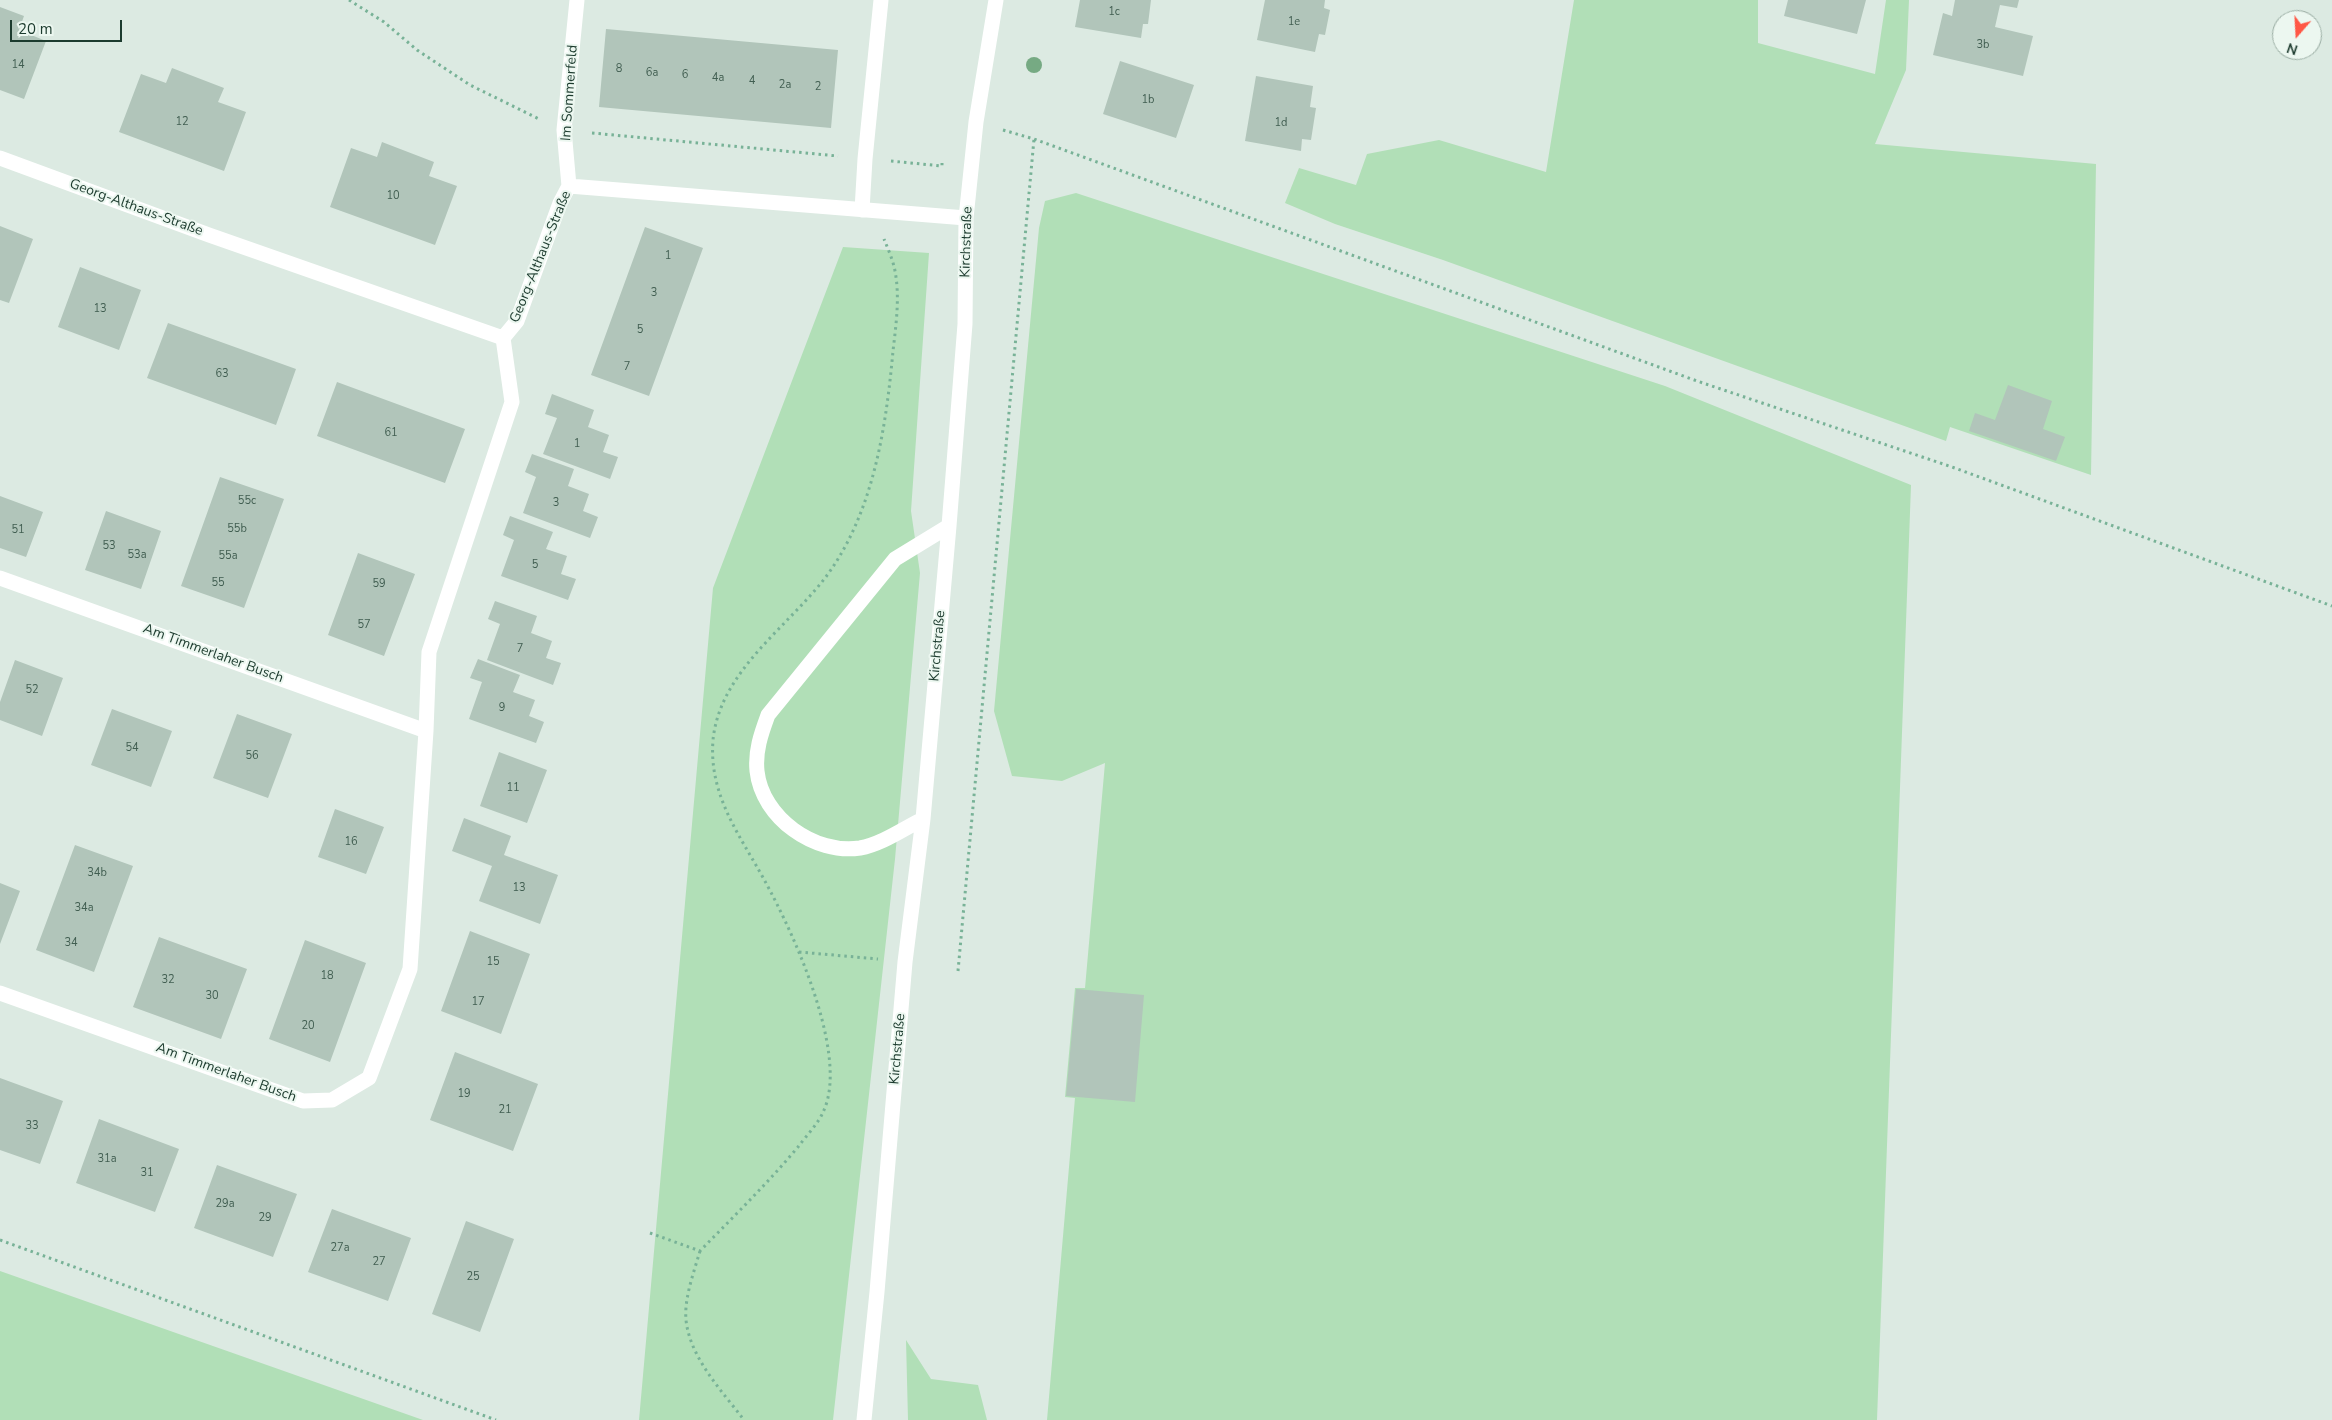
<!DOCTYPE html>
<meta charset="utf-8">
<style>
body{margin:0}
#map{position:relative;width:2332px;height:1420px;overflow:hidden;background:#dceae2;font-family:"Nunito Sans",sans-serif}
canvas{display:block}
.north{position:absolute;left:2272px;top:10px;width:50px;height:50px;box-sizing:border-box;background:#ecf7f0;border:1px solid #99aca2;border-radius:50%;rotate:199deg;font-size:14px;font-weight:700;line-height:20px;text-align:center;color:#1c3b2e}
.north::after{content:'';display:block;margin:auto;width:18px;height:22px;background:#ff5745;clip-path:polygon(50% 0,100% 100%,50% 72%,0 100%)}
.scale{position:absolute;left:10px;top:20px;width:112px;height:22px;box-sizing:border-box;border:2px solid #1c3b2e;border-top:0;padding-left:6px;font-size:15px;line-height:18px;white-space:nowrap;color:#1c3b2e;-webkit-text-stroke:4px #ecf7f0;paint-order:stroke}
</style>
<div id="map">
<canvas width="2332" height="1420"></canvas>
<div class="north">N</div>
<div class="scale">20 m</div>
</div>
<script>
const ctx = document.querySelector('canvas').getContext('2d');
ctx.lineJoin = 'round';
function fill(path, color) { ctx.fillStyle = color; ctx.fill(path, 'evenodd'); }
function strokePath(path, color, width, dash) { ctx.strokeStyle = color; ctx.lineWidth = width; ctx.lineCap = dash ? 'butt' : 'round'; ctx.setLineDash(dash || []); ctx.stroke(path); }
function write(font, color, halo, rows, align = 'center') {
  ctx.font = font + ' "Nunito Sans",sans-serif'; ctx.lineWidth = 4; ctx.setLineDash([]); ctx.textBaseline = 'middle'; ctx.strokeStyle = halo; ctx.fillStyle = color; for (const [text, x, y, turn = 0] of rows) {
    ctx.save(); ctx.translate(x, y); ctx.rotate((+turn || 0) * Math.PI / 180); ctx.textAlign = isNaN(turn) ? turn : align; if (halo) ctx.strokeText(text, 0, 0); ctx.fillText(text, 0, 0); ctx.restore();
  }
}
fill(new Path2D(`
 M1574 0H1758V43L1875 74 1886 0H1909L1906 70 1875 144 2096 164 2091 475 1950 427 1946 441 1443 260 1335 224 1285 203 1299 168 1356 185 1367 154 1439 140 1546 172Z
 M1076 193 1665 386 1911 485 1877 1420H1047L1075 1098 1065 1097 1075 988H1085L1105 763 1062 781 1012 776 994 711 1039 228 1045 201Z
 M843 247 929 253 911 511 920 573 895 859 833 1420H639L713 588Z
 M0 1271 423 1420H0Z
 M906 1340 931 1379 978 1385 987 1420H908Z`), '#b1dfb7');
fill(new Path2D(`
 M1080 0H1151L1148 24H1143L1141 38 1075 27Z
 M1265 0H1325L1324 8 1330 10 1325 35 1319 34 1315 52 1257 40Z
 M1788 0H1866L1857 34 1784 16Z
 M1955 0H2019L2017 8 2000 5 1995 27 2033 36 2023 76 1933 55 1943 13 1952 16Z
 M0 7 24 16 19 30 46 41 24 99 0 90Z
 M606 29 838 50 831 128 599 107Z
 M1120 61 1194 85 1176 138 1103 114Z
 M172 68 224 88 218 102 246 112 224 171 119 132 141 74 166 83Z
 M1256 76 1313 86 1310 107 1316 108 1311 140 1302 139 1301 151 1245 141Z
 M382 142 434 162 429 176 457 186 435 245 330 207 351 148 377 157Z
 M0 226 33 239 9 303 0 300Z
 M645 227 703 248 649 396 591 375Z
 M80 267 141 290 119 350 58 327Z
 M168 323 296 369 276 425 147 378Z
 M337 382 465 429 445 483 317 436Z
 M2008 385 2052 401 2043 429 2065 437 2056 461 1969 431 1975 413 1995 420Z
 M552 394 594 410 588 427 609 435 603 452 618 457 610 479 543 454 557 418 545 414Z
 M532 454 574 469 568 486 589 494 583 511 598 517 590 538 523 513 536 477 525 472Z
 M220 477 284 499 244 608 181 586Z
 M0 496 43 512 26 557 0 548Z
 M106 511 161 531 141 589 85 570Z
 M510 516 553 532 546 549 567 556 561 574 576 579 568 600 501 576 514 540 503 535Z
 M358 553 415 574 384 656 328 635Z
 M495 601 537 616 531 633 552 641 546 658 561 663 553 685 487 660 500 624 488 619Z
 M478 659 520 675 513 692 535 700 529 716 544 722 536 743 469 719 482 682 470 678Z
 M15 660 63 678 42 736 0 720V702Z
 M112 709 172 731 151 787 91 765Z
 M237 714 292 734 268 798 213 778Z
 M499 752 547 770 527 823 480 806Z
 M335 809 384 827 366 874 318 857Z
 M464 818 511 836 504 855 558 875 540 924 479 901 492 866 452 851Z
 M75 845 133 866 94 972 36 950Z
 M0 883 20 891 0 944Z
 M470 931 530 954 501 1034 441 1011Z
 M159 937 247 969 221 1039 133 1007Z
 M305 940 366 963 330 1062 269 1039Z
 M1076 989 1144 995 1135 1102 1066 1096Z
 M455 1052 538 1084 513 1151 430 1120Z
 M0 1078 63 1101 40 1164 0 1150Z
 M99 1119 179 1149 155 1212 76 1183Z
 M217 1165 297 1194 273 1257 194 1228Z
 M332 1209 411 1238 388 1301 308 1272Z
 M466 1221 514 1239 480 1332 432 1314Z`), '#b1c5ba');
strokePath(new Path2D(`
 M349 0 384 22 417 50 470 85 539 119
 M1003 130 1034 139 1697 381 1952 467 2332 606
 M592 133 838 156
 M891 161 942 166V163
 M799 952 878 959
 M958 971 1034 139
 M650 1233 700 1251C733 1217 767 1184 798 1147 806 1136 819 1123 824 1110 850 1051 788 920 757 867 734 827 709 790 713 740 720 670 789 627 828 574 874 510 886 427 893 351 896 325 900 297 895 271 893 260 888 249 884 239
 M0 1240 496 1420
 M700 1251C694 1272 684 1298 686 1320 690 1358 722 1391 744 1420`), '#78b297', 3, [2.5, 4]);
strokePath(new Path2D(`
 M0 158 209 235 503 338 517 321 560 203 569 186 966 218
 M569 186 564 130 577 0
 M862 210 865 159 881 0
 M0 578 426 731
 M923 819C903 829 882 844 860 848 815 855 762 818 757 771 755 751 761 734 768 715L895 559 949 526
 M0 993 303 1101 332 1100 369 1078 410 969 426 731 429 652 512 402 503 338
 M864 1420 877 1292 905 962 923 819 949 526 965 324 966 218 976 122 996 0`), '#fff', 15);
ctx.fillStyle = '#76aa83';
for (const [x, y] of [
 [1034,65]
]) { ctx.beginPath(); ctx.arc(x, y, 8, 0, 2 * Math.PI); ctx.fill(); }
write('11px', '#415e51', null, [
 ["1c",1114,12],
 ["1e",1294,22],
 ["3b",1983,45],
 ["14",18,65],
 ["8",619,69],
 ["6a",652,73],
 ["6",685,75],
 ["4a",718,78],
 ["4",752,81],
 ["2a",785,85],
 ["2",818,87],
 ["1b",1148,100],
 ["12",182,122],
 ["1d",1281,123],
 ["10",393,196],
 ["1",668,256],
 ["3",654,293],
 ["13",100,309],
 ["5",640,330],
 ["7",627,367],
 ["63",222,374],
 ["61",391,433],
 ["1",577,444],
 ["55c",247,501],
 ["3",556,503],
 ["55b",237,529],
 ["51",18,530],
 ["53",109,546],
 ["53a",137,555],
 ["55a",228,556],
 ["5",535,565],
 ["55",218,583],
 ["59",379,584],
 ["57",364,625],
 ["7",520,649],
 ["52",32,690],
 ["9",502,708],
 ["54",132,748],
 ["56",252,756],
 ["11",513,788],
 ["16",351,842],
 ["34b",97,873],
 ["13",519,888],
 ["34a",84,908],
 ["34",71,943],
 ["15",493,962],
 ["18",327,976],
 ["32",168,980],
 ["30",212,996],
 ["17",478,1002],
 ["20",308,1026],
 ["19",464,1094],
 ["21",505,1110],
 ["33",32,1126],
 ["31a",107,1159],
 ["31",147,1173],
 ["29a",225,1204],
 ["29",265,1218],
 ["27a",340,1248],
 ["27",379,1262],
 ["25",473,1277]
]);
write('14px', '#1c3b2e', '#ecf7f0', [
 ["Im Sommerfeld",570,93,-86],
 ["Georg-Althaus-Straße",136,208,20],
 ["Kirchstraße",967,242,-88],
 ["Georg-Althaus-Straße",541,257,-68],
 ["Kirchstraße",938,646,-85],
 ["Am Timmerlaher Busch",213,654,20],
 ["Kirchstraße",898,1049,-85],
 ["Am Timmerlaher Busch",226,1073,20]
]);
</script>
